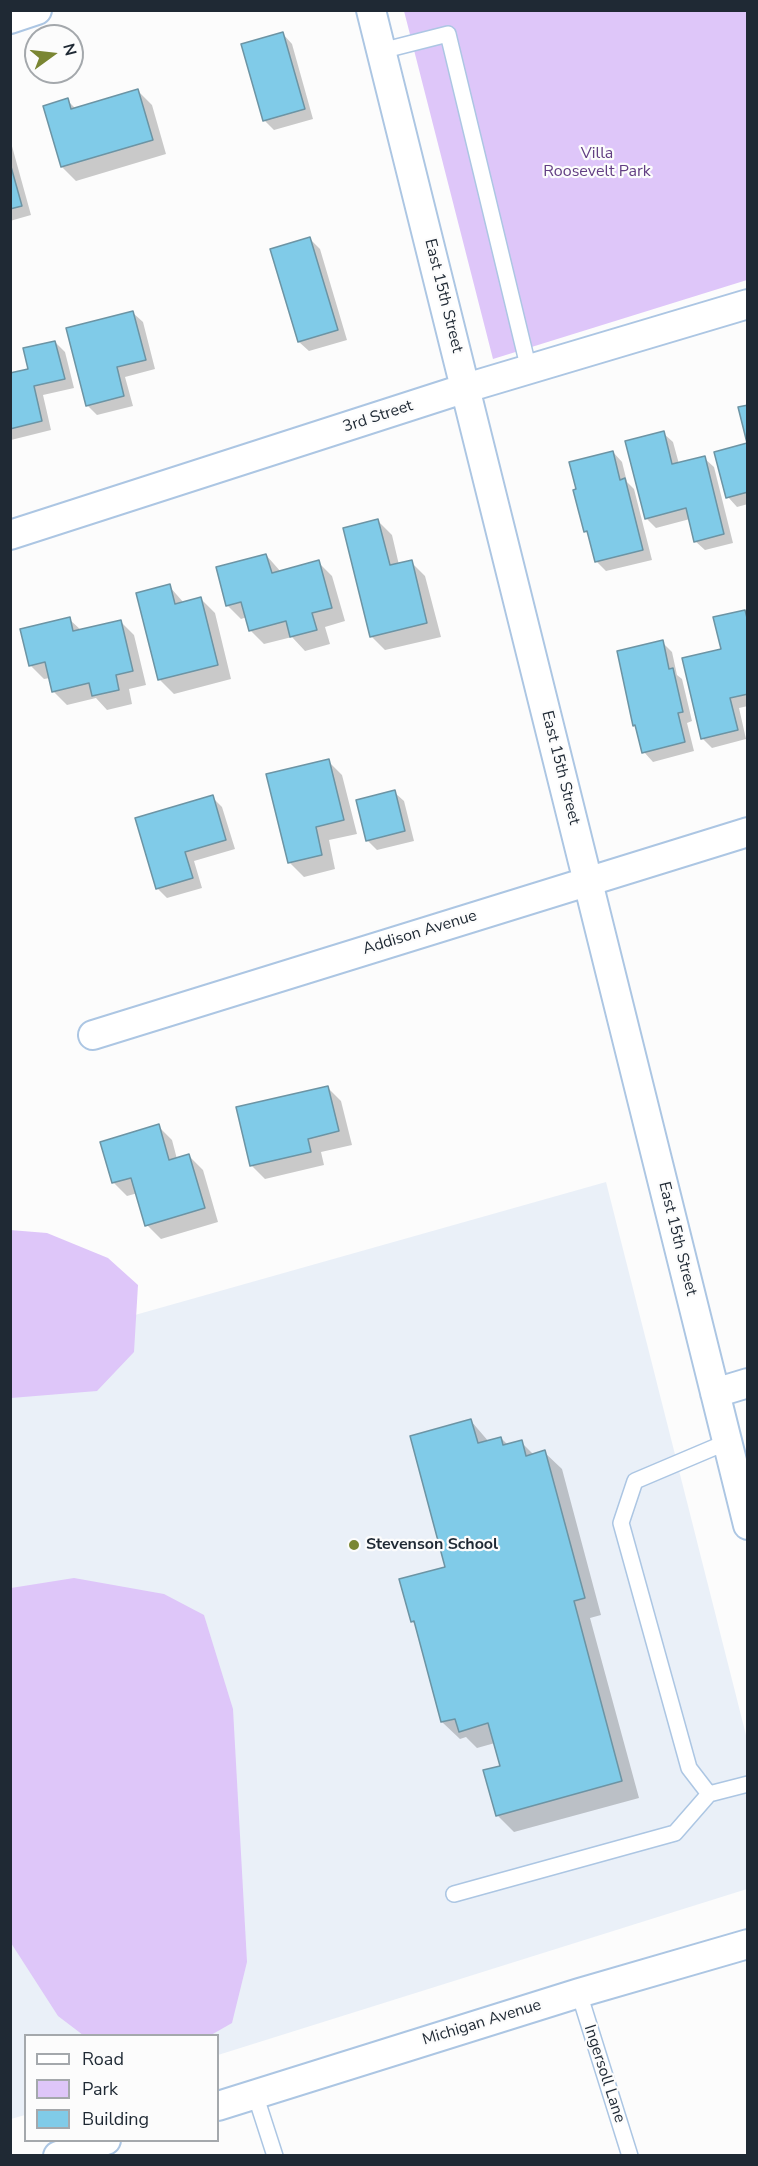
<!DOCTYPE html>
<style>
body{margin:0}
#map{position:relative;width:758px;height:2166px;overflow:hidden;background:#fcfcfc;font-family:"Nunito Sans",sans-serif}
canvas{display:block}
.frame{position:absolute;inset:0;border:12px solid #1f2934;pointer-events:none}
.legend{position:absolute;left:24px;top:2034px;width:195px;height:108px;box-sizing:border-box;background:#fcfcfc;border:2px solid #a4a8ac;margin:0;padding:8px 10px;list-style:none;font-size:18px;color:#1f2934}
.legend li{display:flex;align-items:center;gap:12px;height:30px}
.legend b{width:30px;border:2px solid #a4a8ac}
.north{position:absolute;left:24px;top:24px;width:60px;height:60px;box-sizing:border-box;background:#fcfcfc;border:2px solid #a4a8ac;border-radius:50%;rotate:75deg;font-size:16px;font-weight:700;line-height:24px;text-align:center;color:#1f2934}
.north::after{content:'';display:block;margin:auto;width:21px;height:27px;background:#7a8633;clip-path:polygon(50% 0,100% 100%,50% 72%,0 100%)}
</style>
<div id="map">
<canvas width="758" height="2166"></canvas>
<div class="frame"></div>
<ul class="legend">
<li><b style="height:8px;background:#fff"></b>Road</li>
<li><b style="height:16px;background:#dec6f9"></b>Park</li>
<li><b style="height:16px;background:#80cbe8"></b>Building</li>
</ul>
<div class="north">N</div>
</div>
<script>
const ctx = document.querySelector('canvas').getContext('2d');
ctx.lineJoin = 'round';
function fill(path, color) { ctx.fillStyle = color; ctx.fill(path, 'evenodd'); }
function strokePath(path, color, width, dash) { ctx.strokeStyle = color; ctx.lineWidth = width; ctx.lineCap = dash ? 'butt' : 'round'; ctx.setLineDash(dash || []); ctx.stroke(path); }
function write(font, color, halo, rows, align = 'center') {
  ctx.font = font + ' "Nunito Sans",sans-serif'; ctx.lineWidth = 4.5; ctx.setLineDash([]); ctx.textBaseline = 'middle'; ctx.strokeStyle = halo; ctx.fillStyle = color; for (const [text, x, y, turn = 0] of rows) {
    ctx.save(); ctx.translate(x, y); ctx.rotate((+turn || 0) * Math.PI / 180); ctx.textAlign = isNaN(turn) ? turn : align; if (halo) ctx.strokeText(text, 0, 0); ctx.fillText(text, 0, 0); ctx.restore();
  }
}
fill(new Path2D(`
 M606 1182 747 1739V1889L218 2055V2036H26L25 2115 11 2119V1350Z`), '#eaf0f8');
fill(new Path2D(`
 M404 11H747V280L493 359Z
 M10 1230 47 1233 108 1258 138 1285 134 1352 97 1391 11 1398Z
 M74 1578 164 1594 204 1615 233 1709 247 1962 232 2023 211 2035H83L58 2016 11 1943V1588Z`), '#dec6f9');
fill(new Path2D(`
 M283 34 292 44 313 119 274 130 264 120Z
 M138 91 152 105 166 154 76 181 62 167 67 100 76 109Z
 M10 139 31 215 10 221Z
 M310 239 320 249 347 340 309 351 299 342Z
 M133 313 143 322 155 369 125 377 133 406 97 415 87 405Z
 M55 342 65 352 74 388 43 395 51 430 11 440 10 375 30 370Z
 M663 433 673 442 679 464 704 458 714 467 733 543 705 550 695 541 690 519 656 528 646 518Z
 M748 445V504L737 507 728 497Z
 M613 452 622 462 627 482 634 489 652 560 606 571 596 561 589 535 586 531 578 490Z
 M378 521 392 535 399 565 411 562 425 576 441 637 385 650 371 636Z
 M266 555 281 572 318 562 332 576 345 621 325 627 330 644 305 651 292 637 264 644 250 630 247 617 241 619 227 605Z
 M169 586 184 603 201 599 215 613 231 679 174 694 160 680 138 594Z
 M744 611 748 615V706L739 708 746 739 712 748 702 738 722 650Z
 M69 619 82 631 120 621 134 635 146 685 129 689 132 704 107 710 96 698 67 705 53 691 50 678 44 679 30 665Z
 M662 642 672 652 677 675 682 679 692 721 687 723 694 751 653 762 644 752 638 729 634 725Z
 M328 761 342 775 357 834 329 840 335 869 304 877 290 863Z
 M394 792 404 801 414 841 377 850 367 840Z
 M212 797 222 807 235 849 194 861 202 888 167 898 157 888Z
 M327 1087 341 1101 352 1145 321 1152 324 1165 265 1179 251 1165Z
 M158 1126 172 1140 177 1159 189 1156 203 1170 218 1222 161 1239 147 1225 138 1193 127 1196 113 1182Z
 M471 1421 489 1442 501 1438 508 1445 521 1442 534 1455 544 1452 562 1469 601 1615 590 1618 639 1798 514 1832 497 1815 501 1767 495 1743 477 1748 466 1737 460 1739 442 1722 417 1626 412 1621 447 1568Z`), '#0003');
const building = new Path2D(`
 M283 32 305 109 263 121 241 44Z
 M138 89 153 140 61 167 43 106 68 98 71 109Z
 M10 163 22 206 10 209Z
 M310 237 338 330 298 342 270 249Z
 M133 311 146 360 117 367 124 396 86 406 66 328Z
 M55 341 65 379 34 386 42 421 10 429V373L28 369 23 348Z
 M748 405V492L726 498 714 452 747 443 738 407Z
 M664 431 672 464 705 456 724 534 694 542 686 508 645 519 625 441Z
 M613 451 620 480 625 478 643 550 595 562 587 531 584 532 573 490 576 489 569 462Z
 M378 519 390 565 412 560 427 623 370 637 343 528Z
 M266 554 272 573 319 560 332 608 312 613 317 630 290 637 286 621 249 631 241 602 226 606 216 567Z
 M170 584 175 604 201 597 218 665 158 680 136 593Z
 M745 610 748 622V694L730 698 738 730 701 739 682 658 721 649 713 617Z
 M70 617 73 631 121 620 133 671 116 675 119 690 92 696 89 683 52 692 45 662 29 666 20 629Z
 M663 640 669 669 673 668 683 712 678 713 685 742 642 753 635 725 633 726 617 651Z
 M329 759 344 820 316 827 322 855 288 863 266 774Z
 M395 790 405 831 366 841 356 800Z
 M213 795 226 840 185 852 193 878 156 889 135 818Z
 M328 1086 339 1131 308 1139 311 1152 250 1166 236 1107Z
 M159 1124 169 1160 189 1154 205 1208 145 1226 131 1178 112 1183 100 1142Z
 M471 1419 478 1443 501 1437 503 1445 522 1440 526 1456 545 1450 585 1598 574 1601 622 1781 496 1816 483 1770 500 1766 488 1723 459 1732 455 1719 441 1722 414 1621 411 1622 399 1579 445 1567 410 1436Z`);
fill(building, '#80cbe8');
strokePath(building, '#6c94a4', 1.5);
const lane = new Path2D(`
 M381 51 448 34 529 370
 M709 1794 689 1768 621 1523 635 1481 727 1442
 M454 1894 675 1833 709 1794 748 1784
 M579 1993 630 2156
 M255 2094 275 2156`);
const street = new Path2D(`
 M371 10 748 1525
 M10 19 37 10
 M10 535 466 388 748 304
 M93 1035 748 832
 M715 1393 748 1383
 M218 2106 579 1993 748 1944
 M58 2156 106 2140`);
strokePath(lane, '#acc6e3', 18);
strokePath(street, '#acc6e3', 32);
strokePath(lane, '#fff', 15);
strokePath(street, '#fff', 28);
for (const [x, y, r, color] of [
 [354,1545,6,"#7a8633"]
]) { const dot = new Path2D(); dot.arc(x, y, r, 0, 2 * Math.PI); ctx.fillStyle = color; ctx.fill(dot); strokePath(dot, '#fcfcfc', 2); }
write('16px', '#623e83', '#fcfcfc', [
 ["Villa",597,154],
 ["Roosevelt Park",597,172]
]);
write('16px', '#1f2934', '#fcfcfc', [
 ["East 15th Street",443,296,76],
 ["3rd Street",378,417,-18],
 ["East 15th Street",560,768,76],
 ["Addison Avenue",420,933,-17],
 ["East 15th Street",677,1239,76],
 ["Michigan Avenue",482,2023,-17],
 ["Ingersoll Lane",604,2074,72]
]);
write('bold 16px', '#1f2934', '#fcfcfc', [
 ["Stevenson School",366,1545]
], 'left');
</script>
